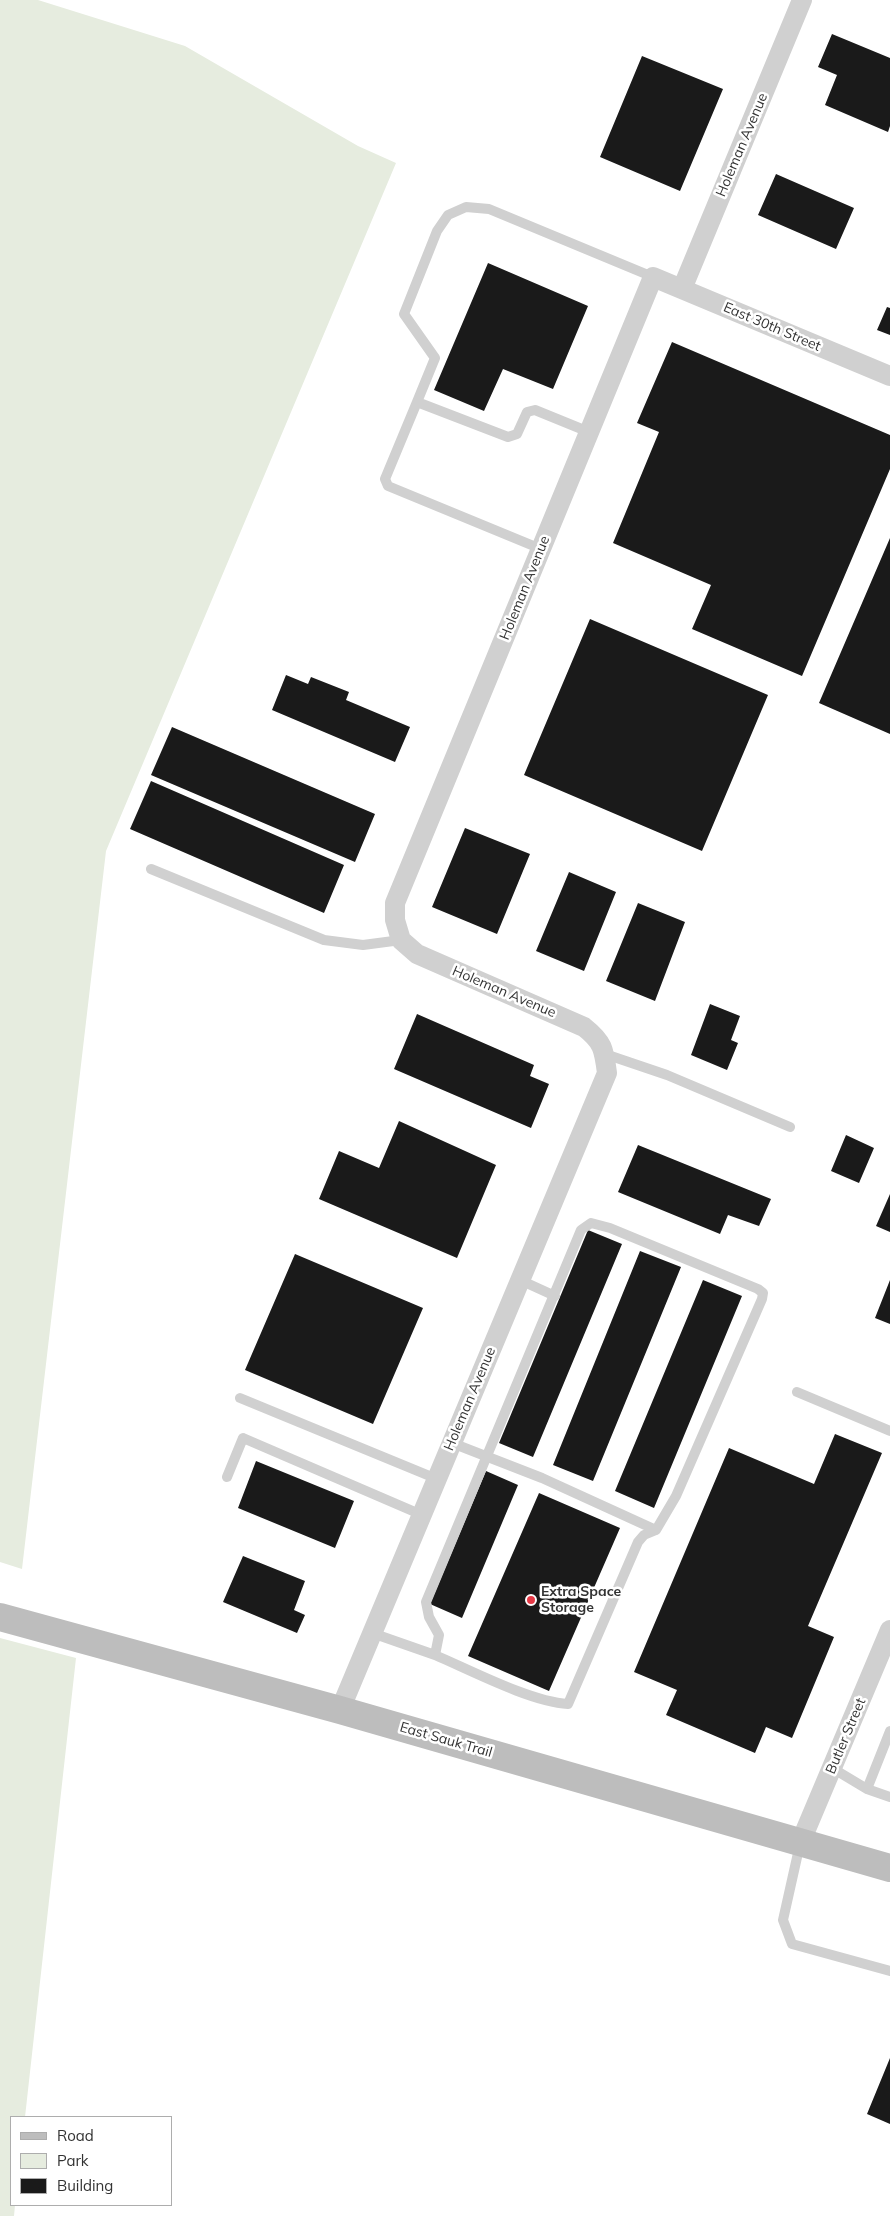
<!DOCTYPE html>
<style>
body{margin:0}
#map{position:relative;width:890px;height:2216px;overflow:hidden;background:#fff;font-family:Mulish,sans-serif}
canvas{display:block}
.legend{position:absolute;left:10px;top:2116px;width:162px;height:90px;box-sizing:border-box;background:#fff;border:1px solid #adadad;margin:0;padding:6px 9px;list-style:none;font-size:15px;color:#333}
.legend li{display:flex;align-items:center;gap:10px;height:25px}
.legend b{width:25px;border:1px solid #adadad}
</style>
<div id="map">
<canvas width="890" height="2216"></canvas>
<ul class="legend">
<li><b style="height:6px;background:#bdbdbd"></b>Road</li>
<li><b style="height:14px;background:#e6ecdf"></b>Park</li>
<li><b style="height:14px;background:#1a1a1a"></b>Building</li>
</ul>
</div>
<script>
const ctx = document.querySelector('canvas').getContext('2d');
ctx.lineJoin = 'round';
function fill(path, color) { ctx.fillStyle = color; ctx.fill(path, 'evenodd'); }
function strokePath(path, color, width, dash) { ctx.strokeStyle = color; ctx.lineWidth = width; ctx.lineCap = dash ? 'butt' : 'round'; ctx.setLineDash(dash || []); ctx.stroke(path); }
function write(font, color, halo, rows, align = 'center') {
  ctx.font = font + ' Mulish,sans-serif'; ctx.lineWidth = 5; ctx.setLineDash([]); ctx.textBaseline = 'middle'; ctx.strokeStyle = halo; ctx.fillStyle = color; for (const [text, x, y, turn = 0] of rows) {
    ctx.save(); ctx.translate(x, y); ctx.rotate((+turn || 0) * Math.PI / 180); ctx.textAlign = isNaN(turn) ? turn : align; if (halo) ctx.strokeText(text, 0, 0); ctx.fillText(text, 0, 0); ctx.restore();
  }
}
fill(new Path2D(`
 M0 0H38L185 46 358 146 396 163 106 851 22 1569 0 1562Z
 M0 1638 76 1658 25 2117H11V2205H15L14 2216H0Z`), '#e6ecdf');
fill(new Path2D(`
 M832 34 890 58V126L888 132 825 105 837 75 818 67Z
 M642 56 723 89 680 191 600 157Z
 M776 174 854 208 836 249 758 215Z
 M488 263 588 306 553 389 503 369 484 411 434 390Z
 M887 307 890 308V335L877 330Z
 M672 342 890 435V469L802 676 692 629 711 585 613 543 659 432 637 423Z
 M890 538V734L819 703Z
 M590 619 768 695 702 851 524 775Z
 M286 675 308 684 311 677 349 692 346 700 410 727 395 762 272 710Z
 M172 727 375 814 355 862 151 775Z
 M151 781 344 865 324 913 130 829Z
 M465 828 530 854 497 934 432 907Z
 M569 872 616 892 584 971 536 951Z
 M638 903 685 922 655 1001 606 981Z
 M710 1004 740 1016 731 1040 738 1043 727 1070 691 1055Z
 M417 1014 534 1065 530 1076 549 1084 531 1128 394 1069Z
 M399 1121 496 1165 457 1258 319 1199 339 1151 379 1168Z
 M846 1135 874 1148 859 1183 831 1171Z
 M638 1145 771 1199 759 1226 728 1215 720 1234 618 1192Z
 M890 1194V1232L876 1226Z
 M588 1230 622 1244 533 1457 499 1443Z
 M640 1251 681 1267 593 1481 553 1465Z
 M295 1254 423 1308 373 1424 245 1370Z
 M703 1280 742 1296 654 1508 615 1491Z
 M890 1280V1324L875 1318Z
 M835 1434 882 1453 808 1626 834 1637 792 1738 766 1727 755 1753 666 1715 677 1690 634 1672 729 1448 814 1484Z
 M256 1461 354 1501 335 1548 238 1508Z
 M486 1471 518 1485 462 1618 430 1604Z
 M539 1493 620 1528 549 1691 468 1656Z
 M243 1556 305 1581 294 1610 305 1615 297 1633 223 1602Z
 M890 2058V2124L867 2114Z`), '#1a1a1a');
strokePath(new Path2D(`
 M417 402 385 479 388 486 541 549
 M589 432 535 410 527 412 517 434 508 437 417 402 435 358 404 314 437 231 448 215 466 207 489 209 653 277
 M151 869 324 940 363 945 401 940
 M605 1054 667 1075 790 1127
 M520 1280 555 1296
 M797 1392 890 1431
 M240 1398 437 1479
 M452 1443 542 1478 656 1530
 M227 1477 243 1438 422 1515
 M372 1633 435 1655C470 1670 531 1702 568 1704L638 1542 644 1535 656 1530 676 1496 762 1299 763 1293 758 1289 610 1228 591 1223 581 1230 426 1602 429 1617 439 1635 435 1655
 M832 1768 867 1789 890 1797
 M867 1789 890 1731
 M800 1844 783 1920 792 1944 890 1971`), '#d0d0d0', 10);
strokePath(new Path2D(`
 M682 289 802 0
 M340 1710 607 1073C604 1049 603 1042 584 1027L417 954 401 940 395 920V903L653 277 890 376
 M801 1841 890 1630`), '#d0d0d0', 20);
strokePath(new Path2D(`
 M0 1617 340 1710 890 1868`), '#bdbdbd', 28);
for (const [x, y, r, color] of [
 [531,1600,5,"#e63946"]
]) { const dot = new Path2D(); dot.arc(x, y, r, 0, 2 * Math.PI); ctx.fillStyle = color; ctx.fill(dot); strokePath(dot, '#fff', 2); }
write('14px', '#333', '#fff', [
 ["Holeman Avenue",742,145,-67],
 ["East 30th Street",772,327,23],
 ["Holeman Avenue",525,588,-68],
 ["Holeman Avenue",504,992,23],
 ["Holeman Avenue",470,1399,-67],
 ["Butler Street",846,1736,-67],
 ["East Sauk Trail",446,1740,16]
]);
write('bold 14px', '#333', '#fff', [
 ["Extra Space",541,1592],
 ["Storage",541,1608]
], 'left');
</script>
